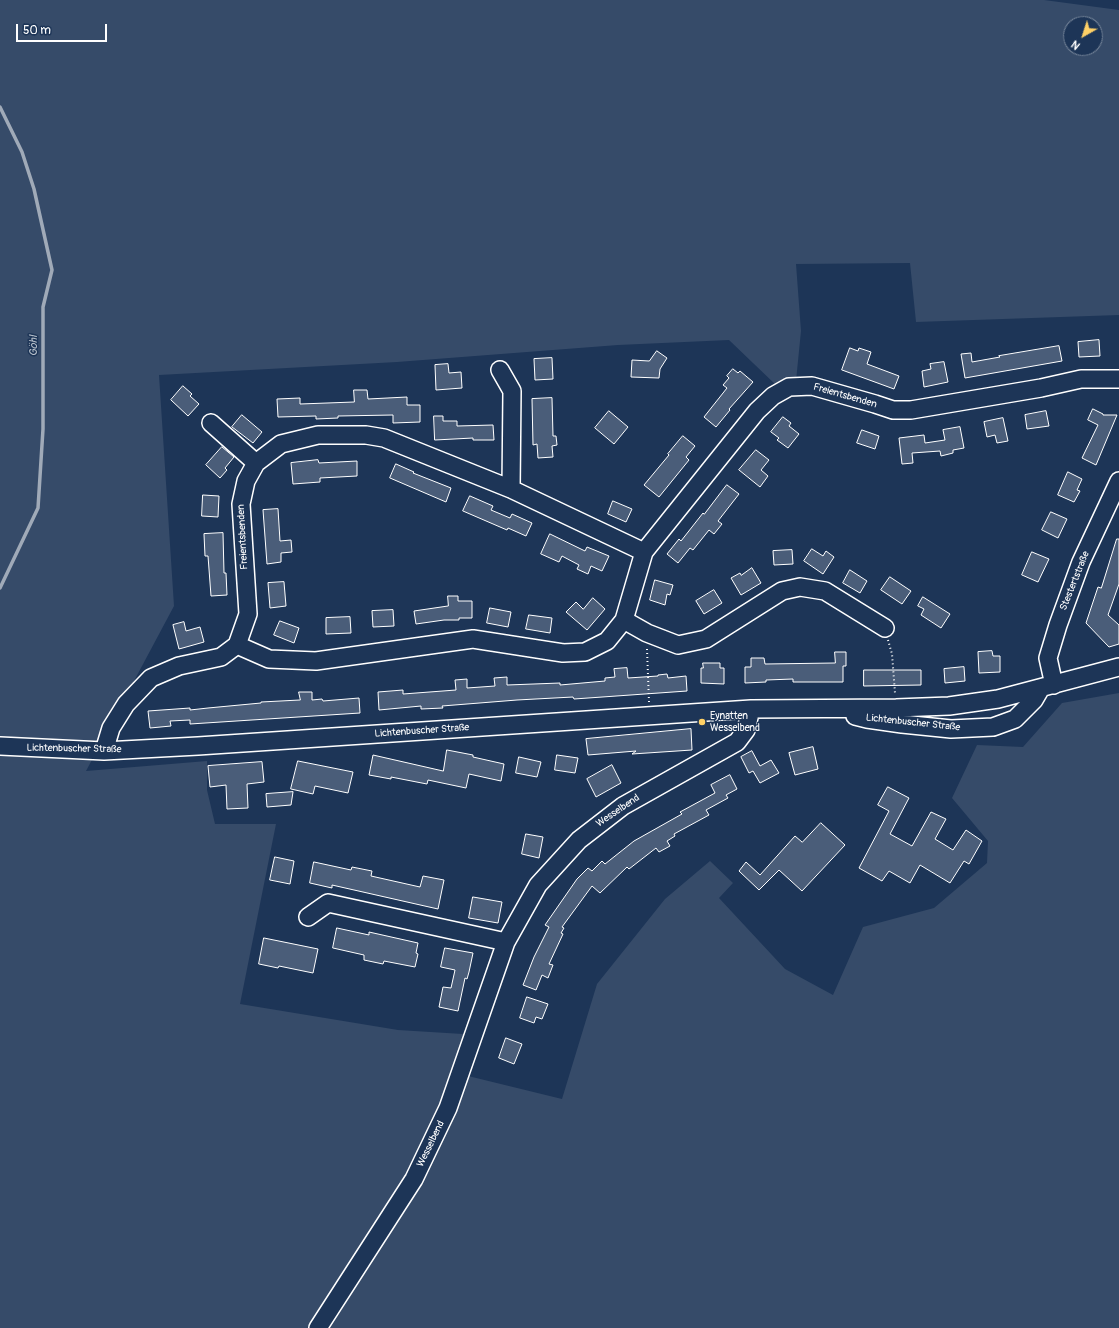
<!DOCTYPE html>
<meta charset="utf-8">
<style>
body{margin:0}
#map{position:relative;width:1119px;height:1328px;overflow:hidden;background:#1d3557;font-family:Pangolin,sans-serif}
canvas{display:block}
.north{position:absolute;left:1063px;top:16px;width:40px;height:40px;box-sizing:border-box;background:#1d3557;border:1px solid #77869a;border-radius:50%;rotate:219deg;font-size:11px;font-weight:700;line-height:16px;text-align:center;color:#fff}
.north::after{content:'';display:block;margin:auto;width:14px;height:18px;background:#ffd166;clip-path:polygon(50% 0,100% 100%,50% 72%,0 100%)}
.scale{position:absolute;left:16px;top:24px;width:91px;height:18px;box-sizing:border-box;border:2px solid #fff;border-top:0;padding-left:5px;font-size:12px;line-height:14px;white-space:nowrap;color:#fff;-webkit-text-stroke:3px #1d3557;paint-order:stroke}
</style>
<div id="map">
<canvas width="1119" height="1328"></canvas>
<div class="north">N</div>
<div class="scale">50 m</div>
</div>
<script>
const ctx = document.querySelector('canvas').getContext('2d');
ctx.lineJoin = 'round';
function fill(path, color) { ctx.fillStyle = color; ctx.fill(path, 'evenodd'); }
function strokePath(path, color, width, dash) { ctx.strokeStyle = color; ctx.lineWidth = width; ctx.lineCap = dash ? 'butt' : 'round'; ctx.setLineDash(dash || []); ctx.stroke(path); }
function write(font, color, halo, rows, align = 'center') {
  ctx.font = font + ' Pangolin,sans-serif'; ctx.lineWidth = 3; ctx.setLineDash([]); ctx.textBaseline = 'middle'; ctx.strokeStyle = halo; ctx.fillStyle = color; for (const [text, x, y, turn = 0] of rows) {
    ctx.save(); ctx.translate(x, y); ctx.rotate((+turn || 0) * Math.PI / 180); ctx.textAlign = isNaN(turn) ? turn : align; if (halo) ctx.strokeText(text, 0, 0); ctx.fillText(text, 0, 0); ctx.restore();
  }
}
fill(new Path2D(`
 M0 0H1044L1119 10V315L916 322 910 263 796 264 801 331 796 381 777 386 729 340 618 345 397 362 159 375 174 606 86 771 207 761V790L215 824H276L240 1004 398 1030 479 1035 464 1075 562 1099 597 984 665 899 710 861 733 883 719 898 785 969 833 995 863 927 934 908 987 863 988 841 952 798 977 745 1023 747 1062 703 1119 693V1328H0ZM1071 24H1095V48H1071Z`), '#364b69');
strokePath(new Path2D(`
 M0 107 22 152 34 189 52 270 43 307V429L38 508 0 588`), '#a0aab8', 3.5);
const building = new Path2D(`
 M1099 340 1100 356 1079 357 1078 342Z
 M1059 346 1062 361 965 378 961 354 971 353 972 362 1000 357 999 356Z
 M850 348 858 351 859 348 871 352 867 364 899 376 894 389 842 370Z
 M657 351 667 358 660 369 659 378 631 377 632 360 649 361Z
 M552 358 553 379 535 380 534 359Z
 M944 362 948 382 924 387 922 371 931 369 930 364Z
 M448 364 449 373 461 372 462 388 436 390 435 365Z
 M733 369 738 373 740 371 753 382 729 409 730 410 716 427 704 417 727 388 723 385 729 378 727 376Z
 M183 386 192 394 190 396 199 404 188 416 171 400Z
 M354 390H367L368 399 407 397V405H420V422L393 423V415L338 416V418L316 419V416L278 417 277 399 300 398V404L354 402Z
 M552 398 553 436H556L557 445 552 446 553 457 538 458 537 444 533 445 532 399Z
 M1093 409 1103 414V415H1117L1096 465 1082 458 1098 425 1088 420Z
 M609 411 628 427 614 444 595 428Z
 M1046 411 1049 426 1027 429 1025 415Z
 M242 415 262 432 253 443 232 427Z
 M434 416H443V421H457V426L493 425 494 440H473V438L435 440Z
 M783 417 791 423 789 426 799 434 788 448 777 440 779 438 771 432Z
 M1003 418 1008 441 997 443 995 435 987 437 984 422Z
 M960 427 964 448 953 450V453L941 456 940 451 912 453 913 463 902 464 899 438 924 435 925 443 945 440 943 430Z
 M862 430 879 436 875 449 857 443Z
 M683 436 695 446 686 457 689 460 659 497 644 485 669 455 668 454Z
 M222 447 234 457 225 468 227 470 220 478 206 465Z
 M756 450 769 460 761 470 768 476 760 487 739 470Z
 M318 460 319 463 357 461V476L320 478V482L293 484 291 463Z
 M396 464 414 472 413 473 451 488 446 502 390 478Z
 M1068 472 1082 479 1077 490 1080 491 1074 502 1058 495Z
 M727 485 739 494 718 521 722 524 714 534 709 530 693 550 690 548 678 563 667 554 679 539 681 541 703 513 704 514Z
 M203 495 219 496 218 517 202 516Z
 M470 496 493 506 491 510 510 518 512 514 532 523 526 536 508 528 507 530 463 511Z
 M613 501 632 509 626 522 608 514Z
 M278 509 280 541 291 540 292 552 281 553V562L267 564 263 510Z
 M1051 512 1067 519 1058 538 1042 530Z
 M223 533 224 573H226L227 595 211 596 208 556H205L204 534Z
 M550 534 585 551 587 547 609 556 602 571 591 566 588 574 577 569 579 565 562 556 559 562 541 554Z
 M1117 539H1119V584L1108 615 1119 625V644L1109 647 1086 623 1098 587 1101 588Z
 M812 549 823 556 826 551 834 557 823 574 804 561Z
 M792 550 793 564 774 565 773 551Z
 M1032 552 1049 559 1038 582 1022 575Z
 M752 568 761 583 741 595 731 578 740 573 741 575Z
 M850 570 867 581 860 593 843 583Z
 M890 577 911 591 902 604 881 590Z
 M655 580 673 585 670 595 667 594 665 605 650 600Z
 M284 582 286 606 270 608 268 583Z
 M714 590 722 603 704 614 696 601Z
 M448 596H458V601H472V618H459V620H444L416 624 414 611 448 606Z
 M923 597 950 614 941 628 921 615 924 609 918 606Z
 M593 598 605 609 587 630 566 612 576 602 583 609Z
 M490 608 511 612 508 627 487 623Z
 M393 610 394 626 373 627 372 611Z
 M529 615 552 618 550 633 526 629Z
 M350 617 351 633 326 634V618Z
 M280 621 299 628 294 643 274 635Z
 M184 622 186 631 200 627 204 642 179 649 173 625Z
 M992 651 993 656H1000V672L979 673 978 652Z
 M835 652H846V666H843V682H793V679L766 680V682L745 683V667H751V658H764L765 664 835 663Z
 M703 663H720V668H724V684L701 683V668H703Z
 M964 667 965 681 945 683 944 669Z
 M627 668 628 678 658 676V675L667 674 668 678 686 676 687 691 574 699 573 697 517 700 442 706 443 708 421 709V706L379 710 378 692 403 690V694L456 690 455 680 467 679V688L495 686 494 678 507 677V685L560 683V685L605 681V678L615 677 614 669Z
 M864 670H921V685L864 686Z
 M299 692H312V700L322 699 323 701 359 698 360 713 190 724V720L170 721 171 726 150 728 148 711 190 708V710L208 708 261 703V702L300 700Z
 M691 729 692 750 632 754 636 751 588 755 586 739Z
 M813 747 818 769 795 775 789 753Z
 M447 750 473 755V757L504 764 501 781 469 774 466 788 428 780 427 784 391 777V779L369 775 373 755 443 771Z
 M752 751 760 766 771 760 779 773 760 783 753 771 749 773 741 757Z
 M557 755 578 758 575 773 555 770Z
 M519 757 541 762 537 777 516 773Z
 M298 761 353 772 348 793 315 786 313 794 291 789Z
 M262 762 264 782 247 784 248 808 227 809 226 785 210 787 208 766Z
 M612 765 621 783 596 797 587 779Z
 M730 775 737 789 726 795 728 798 706 810 709 815 674 834 675 836 667 841 670 846 659 852 656 848 629 869 627 867 600 893 592 886 562 927 564 928 561 933 563 934 549 964 553 965 548 978 542 975 536 990 523 985 534 957 549 927 545 925 577 879 588 868 592 871 602 861 605 864 634 841 682 814 680 812 715 793 711 785Z
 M888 787 909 798 890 834 912 846 931 812 946 819 935 839 953 850 966 830 982 841 969 864 964 861 950 883 920 865 910 883 889 871 882 881 859 868 889 811 878 805Z
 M293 792 291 805 267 807 266 794Z
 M821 823 845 845 802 891 779 870 759 890 739 871 746 862 760 875 795 836 802 842Z
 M526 834 543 837 539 858 522 854Z
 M275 857 294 861 290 884 270 880Z
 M314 862 351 870 352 867 372 871 371 876 420 887 423 876 444 880 438 909 332 885V888L310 883Z
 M473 897 502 902 498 923 469 918Z
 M337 928 369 935V932L418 943 416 953 418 954 415 967 384 961 383 964 364 960V955L333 948Z
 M264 938 318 949 313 973 279 966 278 968 259 964Z
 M445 948 473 953 469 972 467 979 465 978 458 1011 439 1007 443 987 451 988 455 970 441 967Z
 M527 997 548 1004 542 1019 536 1017 534 1023 520 1018Z
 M506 1038 522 1044 514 1064 499 1058Z`);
fill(building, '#4a5d79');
strokePath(building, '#fff', 1);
const minor = new Path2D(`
 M500 370 512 391 511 489
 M211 423 256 463
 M624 620 644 552
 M237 645 248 614 241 504 246 481 256 463 281 444 318 435H366L384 438 511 489 644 552 757 411 773 396 789 387 812 386 875 404 893 410H911L1041 388 1081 379H1119
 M1054 685 1048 658 1058 625 1081 562 1119 481
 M855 716 867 719 902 724 951 729 993 727 1015 719 1034 700 1041 688
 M0 746 104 751 198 746 751 709 896 708 949 706 998 699 1119 667
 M104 751 111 728 126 704 151 678 179 666 221 657 237 645 269 659 316 661 473 639 563 653 585 652 607 641 624 620 647 633 678 645 706 639 782 591 800 587 825 591 885 628
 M308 917 328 903 506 942
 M318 1328 414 1179 448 1108 506 942 538 885 579 840 623 806 737 742 746 730 751 709`);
strokePath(minor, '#fff', 20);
strokePath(new Path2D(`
 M888 640 892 654 895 693
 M647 649 649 702`), '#fff', 2, [1, 3]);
strokePath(minor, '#1d3557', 17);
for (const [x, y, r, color] of [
 [702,722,4,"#ffd166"]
]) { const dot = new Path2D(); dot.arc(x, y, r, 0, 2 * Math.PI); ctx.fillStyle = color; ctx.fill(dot); strokePath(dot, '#1d3557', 1.5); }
write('10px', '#fff', '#1d3557', [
 ["Freientsbenden",845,396,16],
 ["Freientsbenden",243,537,-93],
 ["Stestertstraße",1075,581,-68],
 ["Lichtenbuscher Straße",913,723,6],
 ["Lichtenbuscher Straße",422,731,-4],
 ["Lichtenbuscher Straße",74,749,1],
 ["Wesselbend",618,811,-34],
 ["Wesselbend",431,1144,-64]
]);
write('10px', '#fff', '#1d3557', [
 ["Eynatten",710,716],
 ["Wesselbend",710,728]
], 'left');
write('italic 11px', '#b8c0ca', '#1d3557', [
 ["Göhl",34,346,-90]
]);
</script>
